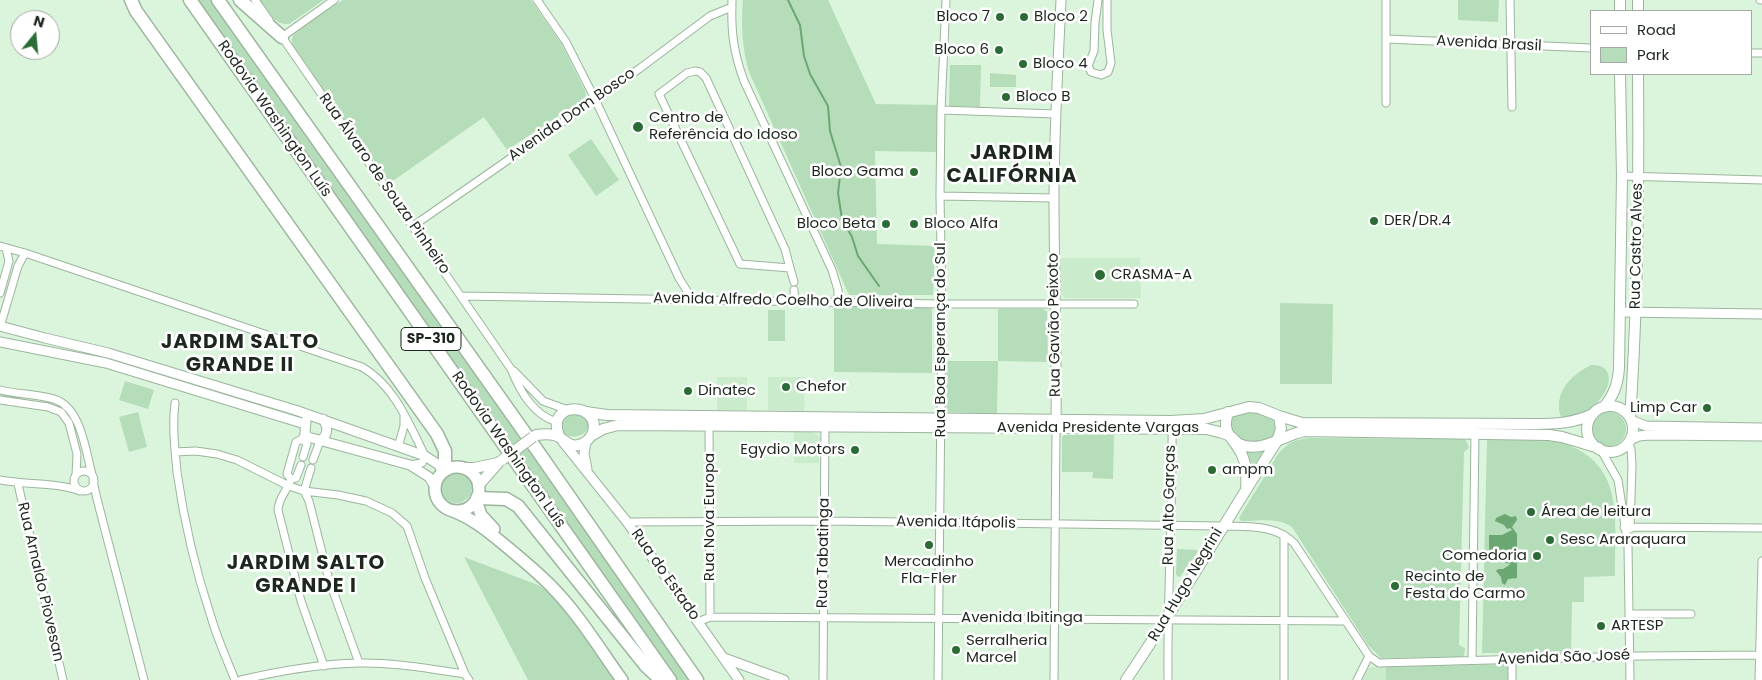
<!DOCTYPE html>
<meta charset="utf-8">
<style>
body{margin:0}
#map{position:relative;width:1762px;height:680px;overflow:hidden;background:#daf5dc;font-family:Poppins,sans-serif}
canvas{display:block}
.legend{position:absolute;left:1590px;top:10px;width:162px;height:65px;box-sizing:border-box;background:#fff;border:1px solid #a5a9a5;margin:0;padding:6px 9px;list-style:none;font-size:15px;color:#1d271e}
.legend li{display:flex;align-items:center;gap:10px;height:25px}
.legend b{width:25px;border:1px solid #a5a9a5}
.north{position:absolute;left:10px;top:10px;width:50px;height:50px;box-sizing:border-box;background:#fff;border:1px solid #a5a9a5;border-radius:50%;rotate:17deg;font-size:14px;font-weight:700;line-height:20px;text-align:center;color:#1d271e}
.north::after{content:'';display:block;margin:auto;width:18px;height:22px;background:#2b6c36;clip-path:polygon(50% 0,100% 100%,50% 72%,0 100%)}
</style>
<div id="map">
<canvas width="1762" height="680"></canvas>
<ul class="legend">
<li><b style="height:6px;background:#fff"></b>Road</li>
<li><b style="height:14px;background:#b6ddb9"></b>Park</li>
</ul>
<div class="north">N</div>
</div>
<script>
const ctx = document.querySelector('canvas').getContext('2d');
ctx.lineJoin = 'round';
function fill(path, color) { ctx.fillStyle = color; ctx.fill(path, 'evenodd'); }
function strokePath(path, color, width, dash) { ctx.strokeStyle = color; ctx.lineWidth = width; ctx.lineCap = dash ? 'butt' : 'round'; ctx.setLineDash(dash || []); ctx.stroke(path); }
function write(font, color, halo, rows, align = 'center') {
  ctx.font = font + ' Poppins,sans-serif'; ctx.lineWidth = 5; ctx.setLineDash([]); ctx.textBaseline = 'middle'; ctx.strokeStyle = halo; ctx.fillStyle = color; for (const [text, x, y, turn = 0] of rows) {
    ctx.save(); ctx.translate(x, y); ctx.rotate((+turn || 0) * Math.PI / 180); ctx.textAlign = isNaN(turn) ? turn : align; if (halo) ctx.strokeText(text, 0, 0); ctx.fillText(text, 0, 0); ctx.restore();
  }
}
fill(new Path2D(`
 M1059 258H1140L1141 298H1065L1059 292Z
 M717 377H747V410H717Z
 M768 377H805L804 411 768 410Z
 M794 431H811L820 437 819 463H794Z
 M1374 667H1386V680H1362L1368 668Z`), '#caebcc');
fill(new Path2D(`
 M194 0H213L693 680H674Z
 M260 0H324L289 24C273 25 268 11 260 0Z
 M343 0H531L561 43 585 91 586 96 580 102 507 150 484 117 390 183 293 48C292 44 291 40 293 36 300 26 331 8 343 0Z
 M743 0H828L876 104 937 105 936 152 875 151 877 244 935 246 933 295H849L749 72C742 47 741 25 743 0Z
 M1458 0H1499L1498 22 1458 20Z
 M950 65H981L980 107 949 106Z
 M990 73 1016 75V87H990Z
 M591 139 619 180 596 196 568 155Z
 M1280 303 1333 304 1332 384H1280Z
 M834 306H932V373L834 372Z
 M998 309H1042L1047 311 1048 362 998 361 997 414 946 412V361H998Z
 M768 310H785V341H768Z
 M1591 365C1596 365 1601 365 1605 369 1618 383 1595 408 1583 414 1577 417 1570 418 1563 419 1559 414 1559 411 1559 404 1560 386 1575 373 1591 365Z
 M125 381 154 390 148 409 119 400Z
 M1253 410 1274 418 1277 426 1274 438 1264 442 1242 441 1231 430 1230 424 1234 414Z
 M580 411 590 424C586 437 574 439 563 434L560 418Z
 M1592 429a17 17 0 1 1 34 0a17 17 0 1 1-34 0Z
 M138 412 147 447 129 452 119 417Z
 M1064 435H1114L1113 479 1092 478 1093 472H1062V437Z
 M1309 438 1462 439 1466 440 1469 448 1464 452 1459 645 1465 648 1464 656 1459 657 1381 658 1368 645 1292 527C1278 517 1258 521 1241 521L1239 518 1278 454C1289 442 1294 440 1309 438Z
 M1548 439C1626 456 1615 512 1615 576L1584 577V602H1572L1571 653H1482L1487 440Z
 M1244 449H1266L1254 465 1250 464Z
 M440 487a16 16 0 1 1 32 0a16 16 0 1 1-32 0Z
 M1177 549 1199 550 1180 577 1177 576 1176 574Z
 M464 557 538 585 551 593 569 614 616 680H528Z
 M1504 664 1508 667V680H1386V667Z`), '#b6ddb9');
fill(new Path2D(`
 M1505 514 1511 517 1516 516 1517 520 1512 527 1517 534V578L1508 579 1505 585 1502 583 1501 577 1496 571 1498 569H1503L1511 564 1506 563 1503 560H1489V535H1502L1512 530 1510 528 1507 529 1504 525 1495 521 1496 518Z`), '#6ba772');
strokePath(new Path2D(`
 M788 0 800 25 804 56 810 74 828 106 830 131 841 167 838 193 842 219 852 237 858 256 879 286`), '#6ba772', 2);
const minor = new Path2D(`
 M255 0 269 20
 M537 0 566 42 595 99 679 278 692 299
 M732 0C731 31 733 51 744 81L832 270 838 290V301
 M1098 0 1095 23 1094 51 1088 66 1091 72 1101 75 1108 72 1111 63 1107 30V0
 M1510 0 1512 107
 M1760 0H1762
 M280 34 511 369C520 391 533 415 557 422
 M282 37 334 0
 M1387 39 1591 48
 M1751 53H1762
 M695 71 700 72 706 78 785 249 790 268 740 264 659 94 687 73Z
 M1386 103V0
 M941 110 1055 114
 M1622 176 1762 180
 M940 196 1054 198
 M413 226 639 69 710 16 732 7
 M0 246 25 253 362 367C395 386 409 424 425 456L422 463 410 465
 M790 268 794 282
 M794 290 795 301
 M0 293 9 261 6 248
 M462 296 942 304H1134
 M0 327 18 266 25 253
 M514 371 543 401 568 410
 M0 390C16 394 33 394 50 398 82 404 85 451 93 478
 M0 400 48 407 61 412 69 423 77 454 76 475
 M175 403C172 426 175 449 177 472 184 522 196 572 212 620 218 640 227 660 235 680
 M709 422 710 617
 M302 439 307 444 303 457
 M1628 443 1631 449 1632 465 1630 529
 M398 447 404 426V417
 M1601 450 1618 480 1628 546 1630 680
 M175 452 196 451 217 454 237 460 289 486 304 491 338 495 366 501 392 513 407 526 425 578 465 674 469 680
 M313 460 320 441
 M301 465 296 478 291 479C287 492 279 496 278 510L301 601 324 666
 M311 468 304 491 309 501 329 580 359 663
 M74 481a10 10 0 1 1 20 0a10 10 0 1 1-20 0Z
 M291 479 287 474 296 442 302 439 305 433
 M0 480C26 485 56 482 80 491
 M93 481 97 499 144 680
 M18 484 63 680
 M627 522 825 521 1223 526C1247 527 1275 524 1294 543L1369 656 1379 663 1639 656 1762 655
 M1624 527 1762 528
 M1629 614H1691
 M698 622 710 617 1346 621
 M1472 660 1475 433
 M241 680C279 671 319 664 358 663 393 662 430 669 465 674
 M823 680 825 426
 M938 680 942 304 940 196 941 110 946 0
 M1054 680 1056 427
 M1168 680C1167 595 1173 510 1172 425
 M1284 680V535
 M1357 680 1369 656
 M1512 680V659
 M1759 680 1762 561`);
const tertiary = new Path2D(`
 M1621 312 1762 314
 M0 326 45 338 108 353 298 411 425 456 439 465 442 472
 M0 342 106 363 305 424
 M1631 420 1646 426 1762 428
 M306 421 305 433 308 437 410 465 429 477 435 487
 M1056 427C1057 351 1054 274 1054 198 1054 132 1058 66 1061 0
 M1630 440 1639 436 1649 435 1762 436
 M320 441C329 434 328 427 323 419
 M563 442 627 522 739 680
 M586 442 584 454 587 469
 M724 658 784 680`);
const secondary = new Path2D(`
 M1638 0V11
 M1620 11V0
 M1587 429a23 23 0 1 1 46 0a23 23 0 1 1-46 0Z
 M1604 407C1614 395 1618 384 1619 368L1622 176 1620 74
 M586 412 607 415 1171 421 1204 419 1249 407 1259 408 1279 416 1302 423 1535 424C1556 424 1574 423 1593 414
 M1228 412C1221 435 1233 436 1242 455 1247 466 1247 477 1246 490
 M1630 418C1638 303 1639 189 1638 74
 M536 435C543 434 553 433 559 437 566 441 569 447 579 445 585 443 591 438 593 432 601 402 545 400 559 436
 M591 436 603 429 618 425 1207 429C1214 431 1223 432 1230 436 1233 438 1236 442 1239 444 1261 454 1284 435 1304 431L1549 435 1562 437 1599 448
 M461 468H474L498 463
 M478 486 499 462
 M1126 680C1179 602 1226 520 1277 441L1281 429 1279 416`);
const trunk = new Path2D(`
 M435 489a22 22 0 1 1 44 0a22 22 0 1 1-44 0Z
 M476 500 481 515 494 529
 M450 510C470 517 485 529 501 542 518 556 535 570 550 585 578 613 599 648 622 680`);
const motorway = new Path2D(`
 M131 0 136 11 437 434 445 451V470
 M190 0 670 680
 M218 0 537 450 697 680
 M240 0 282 37
 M477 498 506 499 518 506 646 666 661 680`);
strokePath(minor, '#9cb59e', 9);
strokePath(tertiary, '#9cb59e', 11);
strokePath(secondary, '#9cb59e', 12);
strokePath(trunk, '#9cb59e', 14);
strokePath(motorway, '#9cb59e', 15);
strokePath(minor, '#fff', 7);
strokePath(tertiary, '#fff', 9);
strokePath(secondary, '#fff', 10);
strokePath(trunk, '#fff', 11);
strokePath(motorway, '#fff', 12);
const secondaryBridge = new Path2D(`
 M502 460 533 437`);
strokePath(secondaryBridge, '#9cb59e', 12, []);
strokePath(secondaryBridge, '#fff', 10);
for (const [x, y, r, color] of [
 [1000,17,5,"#2b6c36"],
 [1024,17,5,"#2b6c36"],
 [999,50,5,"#2b6c36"],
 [1023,64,5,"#2b6c36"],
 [1006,97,5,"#2b6c36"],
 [638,127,6,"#2b6c36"],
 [914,172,5,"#2b6c36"],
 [1374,221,5,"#2b6c36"],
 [886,224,5,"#2b6c36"],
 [914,224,5,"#2b6c36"],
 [1100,275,6,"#2b6c36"],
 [786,387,5,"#2b6c36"],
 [688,391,5,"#2b6c36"],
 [1707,408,5,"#2b6c36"],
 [855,450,5,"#2b6c36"],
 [1212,470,5,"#2b6c36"],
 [1531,512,5,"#2b6c36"],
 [1550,540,5,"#2b6c36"],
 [929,545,5,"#2b6c36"],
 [1537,556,5,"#2b6c36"],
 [1395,586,5,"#2b6c36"],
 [1601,626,5,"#2b6c36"],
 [956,650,5,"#2b6c36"]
]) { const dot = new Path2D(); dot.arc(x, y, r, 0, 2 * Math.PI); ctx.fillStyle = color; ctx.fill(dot); strokePath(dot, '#fff', 2); }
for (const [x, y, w] of [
 [431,339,60]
]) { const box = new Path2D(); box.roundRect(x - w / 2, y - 11.5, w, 23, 4); ctx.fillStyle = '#fff'; ctx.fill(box); strokePath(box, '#1d271e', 1); }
write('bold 14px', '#1d271e', null, [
 ["SP-310",431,339]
]);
write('15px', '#1d271e', '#fff', [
 ["Bloco 7",990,17,"right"],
 ["Bloco 2",1034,17],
 ["Bloco 6",989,50,"right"],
 ["Bloco 4",1033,64],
 ["Bloco B",1016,97],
 ["Centro de",649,118],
 ["Referência do Idoso",649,135],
 ["Bloco Gama",904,172,"right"],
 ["DER/DR.4",1384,221],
 ["Bloco Beta",876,224,"right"],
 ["Bloco Alfa",924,224],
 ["CRASMA-A",1111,275],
 ["Chefor",796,387],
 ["Dinatec",698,391],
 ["Limp Car",1697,408,"right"],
 ["Egydio Motors",845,450,"right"],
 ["ampm",1222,470],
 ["Área de leitura",1541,512],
 ["Sesc Araraquara",1560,540],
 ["Comedoria",1527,556,"right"],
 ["Mercadinho",929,562,"center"],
 ["Fla-Fler",929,579,"center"],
 ["Recinto de",1405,577],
 ["Festa do Carmo",1405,594],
 ["ARTESP",1611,626],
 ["Serralheria",966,641],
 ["Marcel",966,658]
], 'left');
write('15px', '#1d271e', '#fff', [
 ["Avenida Brasil",1489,44,3],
 ["Avenida Dom Bosco",572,115,-35],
 ["Rodovia Washington Luís",274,119,55],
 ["Rua Álvaro de Souza Pinheiro",384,184,55],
 ["Rua Castro Alves",1637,246,-89],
 ["Avenida Alfredo Coelho de Oliveira",783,301,1],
 ["Rua Gavião Peixoto",1055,325,-91],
 ["Rua Boa Esperança do Sul",941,340,-90],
 ["Avenida Presidente Vargas",1098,428],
 ["Rodovia Washington Luís",508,450,55],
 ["Rua Alto Garças",1170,505,-89],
 ["Rua Nova Europa",710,517,-90],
 ["Avenida Itápolis",956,523,1],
 ["Rua Tabatinga",824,553,-89],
 ["Rua do Estado",665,575,55],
 ["Rua Arnaldo Piovesan",40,582,77],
 ["Rua Hugo Negrini",1186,585,-59],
 ["Avenida Ibitinga",1022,618],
 ["Avenida São José",1564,658,-2]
]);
ctx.letterSpacing = '1px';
write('bold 20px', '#1d271e', '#fff', [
 ["JARDIM",1012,154],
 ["CALIFÓRNIA",1012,177],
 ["JARDIM SALTO",240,343],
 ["GRANDE II",240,366],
 ["JARDIM SALTO",306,564],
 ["GRANDE I",306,587]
]);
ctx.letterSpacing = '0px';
</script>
